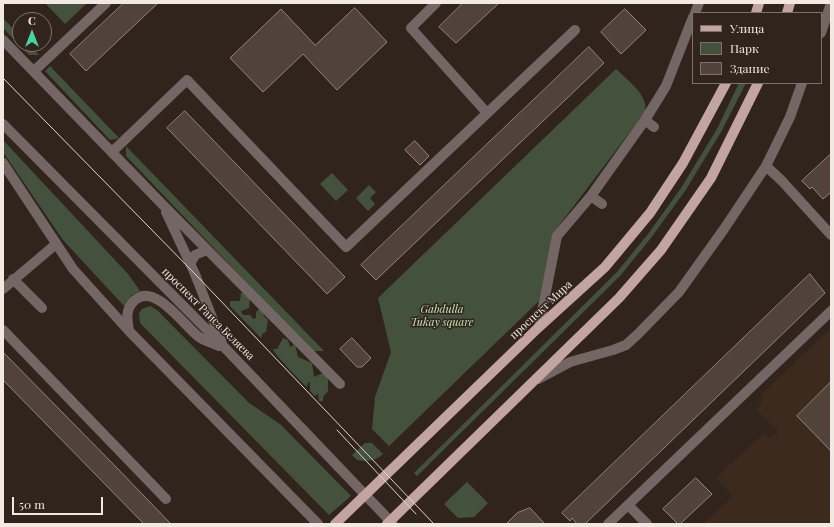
<!DOCTYPE html>
<meta charset="utf-8">
<style>
body{margin:0}
#map{position:relative;width:834px;height:527px;overflow:hidden;background:#31241c;font-family:"Playfair Display",serif}
canvas{display:block}
.frame{position:absolute;inset:0;border:4px solid #f2e9e3;pointer-events:none}
.legend{position:absolute;left:692px;top:12px;width:130px;height:72px;box-sizing:border-box;background:#31241c;border:1px solid #7e736c;margin:0;padding:5px 7px;list-style:none;font-size:12px;color:#f2e9e3}
.legend li{display:flex;align-items:center;gap:8px;height:20px}
.legend b{width:20px;border:1px solid #7e736c}
.north{position:absolute;left:12px;top:12px;width:40px;height:40px;box-sizing:border-box;background:#31241c;border:1px solid #7e736c;border-radius:50%;rotate:0deg;font-size:11px;font-weight:700;line-height:16px;text-align:center;color:#f2e9e3}
.north::after{content:'';display:block;margin:auto;width:14px;height:18px;background:#44d49f;clip-path:polygon(50% 0,100% 100%,50% 72%,0 100%)}
.scale{position:absolute;left:12px;top:497px;width:91px;height:18px;box-sizing:border-box;border:2px solid #f2e9e3;border-top:0;padding-left:5px;font-size:12px;line-height:14px;white-space:nowrap;color:#f2e9e3;-webkit-text-stroke:3px #31241c;paint-order:stroke}
</style>
<div id="map">
<canvas width="834" height="527"></canvas>
<div class="frame"></div>
<ul class="legend">
<li><b style="height:5px;background:#c2a5a0"></b>Улица</li>
<li><b style="height:11px;background:#44523d"></b>Парк</li>
<li><b style="height:11px;background:#51433a"></b>Здание</li>
</ul>
<div class="north">С</div>
<div class="scale">50 m</div>
</div>
<script>
const ctx = document.querySelector('canvas').getContext('2d');
ctx.lineJoin = 'round';
function fill(path, color) { ctx.fillStyle = color; ctx.fill(path, 'evenodd'); }
function strokePath(path, color, width, dash) { ctx.strokeStyle = color; ctx.lineWidth = width; ctx.lineCap = dash ? 'butt' : 'round'; ctx.setLineDash(dash || []); ctx.stroke(path); }
function write(font, color, halo, rows, align = 'center') {
  ctx.font = font + ' "Playfair Display",serif'; ctx.lineWidth = 3; ctx.setLineDash([]); ctx.textBaseline = 'middle'; ctx.strokeStyle = halo; ctx.fillStyle = color; for (const [text, x, y, turn = 0] of rows) {
    ctx.save(); ctx.translate(x, y); ctx.rotate((+turn || 0) * Math.PI / 180); ctx.textAlign = isNaN(turn) ? turn : align; if (halo) ctx.strokeText(text, 0, 0); ctx.fillText(text, 0, 0); ctx.restore();
  }
}
fill(new Path2D(`
 M831 328V524H703L733 496 716 478 764 433 770 439 778 432 756 409 762 403 761 395Z`), '#3c2a1e');
fill(new Path2D(`
 M45 3H87L65 24Z
 M3 18 20 36V44H28L39 55H29L3 28Z
 M50 66 119 138 110 140 45 71Z
 M616 69C627 80 649 95 645 112L554 232 539 301 389 446 372 429 375 397 391 352 378 298Z
 M739 83H746L721 132 685 191 651 238 620 276 417 476 414 473 617 272 648 234 681 188 717 129Z
 M3 140 128 274 140 291 132 295 124 306 63 240 3 152Z
 M126 146 324 351H312L126 156Z
 M332 173 348 190 336 201 320 184Z
 M369 185 376 192 370 198 375 204 368 211 356 198Z
 M241 293H245L250 298 249 308 241 311 243 315H250L253 319 256 318V312L259 309 263 310 264 316 268 320 266 332 263 333 261 338 230 306V301H240Z
 M150 306 157 310 248 402 281 425 351 496 329 515 140 323 139 313 142 309Z
 M283 338 288 340 290 347 295 344 298 357 312 363 314 377 325 372 328 378V391L323 397V401H319L318 394 315 396 310 391V382L308 383 307 387C302 383 274 354 273 349H277Z
 M365 443H372L383 454C375 461 368 462 357 460L352 455Z
 M467 482 488 503 474 517 458 518 444 504Z`), '#44523d');
const building = new Path2D(`
 M124 3H158L86 71 70 54Z
 M463 3H499L456 43 439 27Z
 M355 8 387 42 337 90 303 54 263 92 230 58 281 9 315 45Z
 M625 9 646 30 621 54 601 32Z
 M589 47 604 63 376 280 361 265Z
 M185 111 345 277 327 294 167 128Z
 M415 141 429 156 420 165 405 150Z
 M831 154V192L823 199 812 187 810 189 802 181Z
 M810 274 825 293 585 524H577L572 518 570 521 562 513Z
 M352 338 371 358 362 367H357L340 349Z
 M3 352 118 469 171 524H144L3 380Z
 M831 382V451L797 416Z
 M696 478 712 494 680 524H678L663 509Z
 M530 508 545 524H506L517 513Z`);
fill(building, '#51433a');
strokePath(building, '#95857b', 1);
strokePath(new Path2D(`
 M436 3 411 28 487 113
 M695 13 699 3
 M821 33 831 3
 M3 40 163 205 340 384
 M34 71 106 3
 M645 120 654 127
 M3 124 225 348 393 524
 M112 152 187 80 346 247 575 30
 M3 163 73 269 129 331 318 524
 M766 166 782 181 831 235
 M591 196 602 204
 M166 212 195 274 222 343
 M190 264 195 255 207 250
 M13 279 42 308
 M3 289 56 244
 M539 327 557 236 591 196 645 120 666 86 693 17
 M3 330 166 499
 M129 331C127 318 125 309 135 300 155 282 185 327 199 337 205 341 213 343 219 346
 M538 379 570 362 613 350 626 345 638 334 679 292 724 229 766 166 790 117 802 83
 M628 505 647 524
 M608 524 831 311`), '#746664', 10);
strokePath(new Path2D(`
 M756 13 759 3
 M787 13 790 3
 M335 524 539 327 605 267 650 213 683 163 726 83
 M387 524 619 298 661 250 711 178 758 83`), '#c2a5a0', 10);
strokePath(new Path2D(`
 M3 78 195 274 434 524
 M337 430 416 514`), '#ded4ce', 1);
write('italic 11px', '#c4e3b5', '#31241c', [
 ["Gabdulla",442,310],
 ["Tukay square",442,323]
]);
write('11px', '#f2e9e3', '#31241c', [
 ["проспект Мира",541,310,-43],
 ["проспект Раиса Беляева",208,314,45]
]);
</script>
